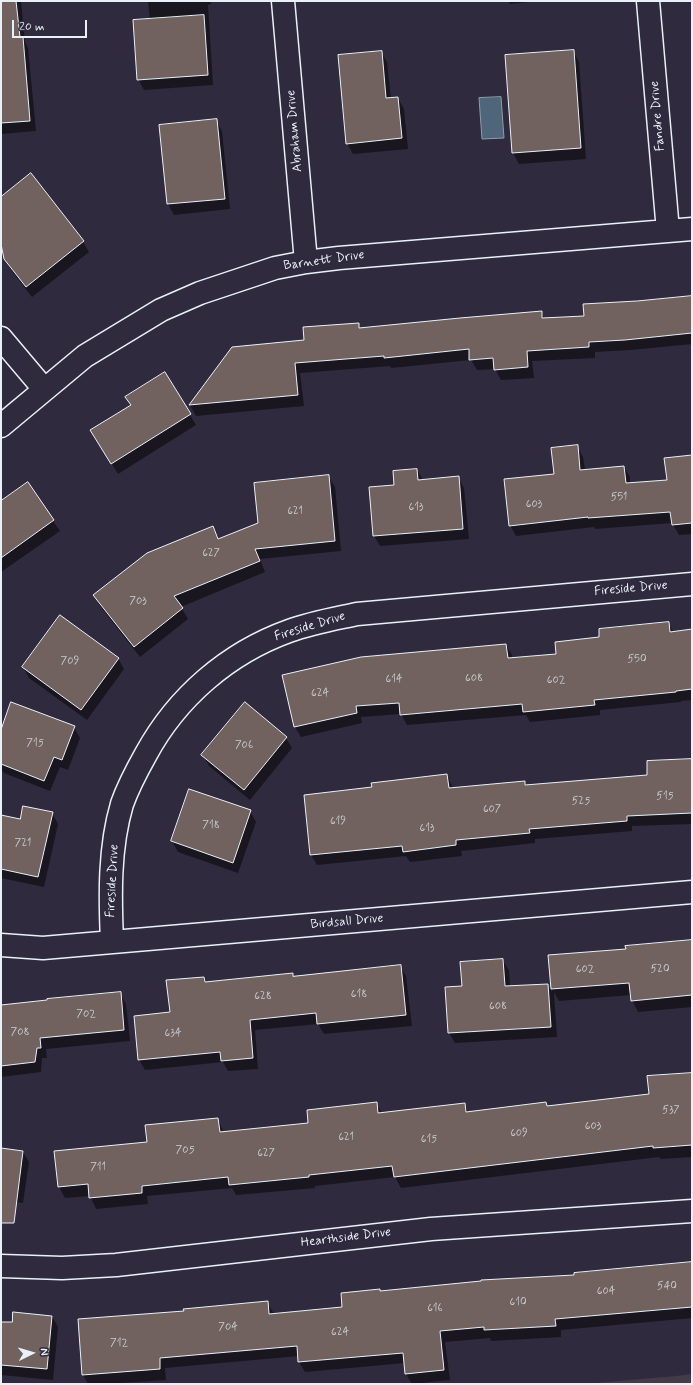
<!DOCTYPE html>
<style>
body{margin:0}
#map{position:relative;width:693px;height:1385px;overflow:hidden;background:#2f2a3d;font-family:Mynerve,sans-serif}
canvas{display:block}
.frame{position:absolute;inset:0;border:2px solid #e8f1f8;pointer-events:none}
.north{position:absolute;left:12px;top:1333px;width:40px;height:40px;-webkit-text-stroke:3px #2f2a3d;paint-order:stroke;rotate:85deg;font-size:11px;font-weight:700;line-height:16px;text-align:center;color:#e8f1f8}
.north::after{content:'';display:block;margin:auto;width:14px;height:18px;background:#e8f1f8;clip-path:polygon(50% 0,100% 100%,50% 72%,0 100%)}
.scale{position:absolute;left:12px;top:20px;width:75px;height:18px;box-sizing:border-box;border:2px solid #e8f1f8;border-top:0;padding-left:5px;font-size:12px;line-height:14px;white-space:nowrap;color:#e8f1f8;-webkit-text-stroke:3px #2f2a3d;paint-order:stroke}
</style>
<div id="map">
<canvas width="693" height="1385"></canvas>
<div class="frame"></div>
<div class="north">N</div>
<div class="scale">20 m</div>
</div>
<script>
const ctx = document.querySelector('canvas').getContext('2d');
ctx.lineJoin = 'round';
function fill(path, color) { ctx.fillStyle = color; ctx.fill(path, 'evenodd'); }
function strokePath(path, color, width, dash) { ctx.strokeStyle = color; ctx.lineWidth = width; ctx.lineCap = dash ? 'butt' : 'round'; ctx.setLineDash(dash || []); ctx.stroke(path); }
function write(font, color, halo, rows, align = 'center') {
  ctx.font = font + ' Mynerve,sans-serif'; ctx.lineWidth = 4; ctx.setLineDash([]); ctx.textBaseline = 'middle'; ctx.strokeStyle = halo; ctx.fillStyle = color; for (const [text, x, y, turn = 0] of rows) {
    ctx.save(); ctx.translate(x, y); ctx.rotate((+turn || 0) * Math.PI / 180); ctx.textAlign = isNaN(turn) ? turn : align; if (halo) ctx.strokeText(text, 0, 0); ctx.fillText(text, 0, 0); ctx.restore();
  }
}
fill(new Path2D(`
 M692 1374V1384H584L676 1376Z`), '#433b47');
const water = new Path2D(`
 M501 97 504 138 482 139 479 98Z`);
fill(water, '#4f667a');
strokePath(water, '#8c9eac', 1);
fill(new Path2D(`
 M1 1H21L25 42 28 48 36 131 1 134Z
 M148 1H211V4L208 5 213 85 144 90 138 79 150 20Z
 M508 1H538L510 4Z
 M573 51 579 62 586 159 519 164 513 153 506 56Z
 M381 52 387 62 391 99 398 98 404 109 408 149 353 154 347 143Z
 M216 120 222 131 230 209 174 215 168 204 160 126Z
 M31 175 83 242 89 252 32 297 11 270 5 259 1 238V198Z
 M692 296V344L631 350 595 352V358L532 361 534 378 501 380 495 369 477 370 471 360 391 368 390 366 300 373 304 406 196 416 190 405 233 348 305 341 358 324 361 329 541 312 545 319 585 317 637 302Z
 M165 374 196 425 118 474 98 441Z
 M577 446 583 457 585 470 624 467 630 477V484L668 481 692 456V534L679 535 672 523 595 529 594 527 516 536 510 525 555 474Z
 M417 470 423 480 458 477 464 488 469 539 380 546 374 536 395 485Z
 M329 477 335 487 341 551 260 559 265 572 181 607 188 619 140 657 100 606 94 595 213 528 219 540 259 524Z
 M27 484 60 531 1 572V503Z
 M668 623 674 632 692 630V700L681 701V702L600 710V715L530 722 526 715 407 725 401 714 361 717 362 723 301 737 295 727 506 645 512 655V659L557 655 600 638Z
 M118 658 124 669 87 720 29 678 23 667Z
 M74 727 80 738 68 770 60 767 50 791 4 773 1 769V746Z
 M286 738 292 748 250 800 209 766 203 755Z
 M692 760V824L632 826V831L535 839V843L461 851 462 856 410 862 406 856 317 865 311 855 373 788 447 775 453 788 524 782 527 785 648 776Z
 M250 811 256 822 238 873 178 852 172 841Z
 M52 813 58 824 44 887 1 878V816L21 820Z
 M692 940V1007L638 1012 632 1000 631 995 559 1001 554 992 557 1037 455 1043 449 1033 463 987 503 960 509 971 510 987 548 985 552 992 549 956 627 950Z
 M400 966 406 976 412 1026 324 1034 318 1024 255 1030 258 1069 228 1071 223 1062 145 1070 139 1060 171 1013 204 978 207 983 292 975 293 977Z
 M120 993 126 1004 130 1041 46 1049 47 1058H42L41 1072 1 1077V1006Z
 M692 1074V1157L661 1159 659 1157 401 1188 395 1177 315 1186V1188L236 1195 232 1188 147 1196 148 1204 96 1209 90 1196 65 1198 59 1187 55 1152 148 1143 218 1119 224 1133 309 1124 376 1103 382 1113 464 1104 469 1113 546 1103 548 1107 650 1095Z
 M1 1149 23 1152 29 1162 23 1203 1 1200Z
 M692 1263V1318L561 1330V1337L491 1341 490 1338 445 1342 450 1380 412 1384 406 1374 405 1363 305 1372 299 1362V1356L165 1368 166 1380 107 1384H88L83 1375 185 1312 267 1302 274 1314 343 1308 380 1292 575 1276Z
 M52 1316 58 1327 53 1380 1 1375V1323L13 1324Z`), '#0007');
const building = new Path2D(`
 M1 1H16L20 37H23L30 121 1 123Z
 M204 15 208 75 137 80 133 20Z
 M574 50 581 148 512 153 505 55Z
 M382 51 386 98 398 97 402 138 346 144 338 55Z
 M217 119 225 199 167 204 159 125Z
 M31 173 84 241 26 287 4 259 1 244V197Z
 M692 296V333L625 340 589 342V347L527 351 528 367 494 370 493 358 469 360V349L384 358V356L295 363 298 395 189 405 232 347 304 340 303 327 359 323V328L460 318 542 311V318L584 316 583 304 637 301Z
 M165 372 191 414 111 464 90 430 131 405 125 397Z
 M578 445 580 470 624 466 626 483 667 480 664 458 692 455V523L672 525 670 512 588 518V517L509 526 504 479 554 474 551 448Z
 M417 469 418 480 459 476 463 529 373 536 369 487 394 485 393 471Z
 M329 475 335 541 255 549 260 561 174 596 183 608 134 647 93 595 147 553 213 526 218 539 258 523 254 483Z
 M28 482 54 520 1 558V501Z
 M60 615 119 658 81 710 22 667Z
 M669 622 670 632 692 629V689L676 691V692L594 700 595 705 523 712 522 704 400 715 399 703 356 706 357 713 294 727 282 675 361 657 506 644 508 658 556 654 555 642 599 637V629Z
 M11 702 75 726 62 760 54 757 44 781 1 764V730Z
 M245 702 287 737 244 790 201 755Z
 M692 759V813L627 816V821L529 829 530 833 456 840V845L403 852 402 846 310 855 304 795 372 787 371 783 447 774 449 788 525 781V785L647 775V761Z
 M189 789 251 810 233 863 171 841Z
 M23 806 53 812 38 877 1 869V815L20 819Z
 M692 940V995L631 1001 629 983 551 989 548 955 626 949 625 946Z
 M503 959 505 986 548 984 551 1027 448 1033 445 987 462 986 460 962Z
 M401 965 406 1015 317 1024 316 1013 250 1020 253 1058 221 1061 220 1052 138 1060 134 1016 170 1012 166 980 204 977 205 982 293 973V976Z
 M121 992 124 1030 40 1038 41 1048H37L35 1062 1 1066V1005L47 1000V999Z
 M692 1073V1145L653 1148V1146L394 1177 392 1166 309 1175V1177L229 1185 228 1177 142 1186V1193L89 1198 88 1184 58 1187 54 1151 147 1142 145 1125 218 1118 220 1132 308 1123 307 1110 377 1102 378 1113 465 1103 466 1112 546 1102 547 1106 649 1094 647 1076Z
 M1 1148 23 1151 14 1223H1Z
 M692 1262V1307L555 1319 556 1326 484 1330V1327L440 1331 444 1370 405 1374 403 1353 298 1362 297 1346 160 1358V1369L82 1375 78 1319 184 1311 183 1309 268 1301 269 1314 342 1307 341 1293 380 1289V1291L481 1281V1280L574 1275V1273Z
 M13 1312 52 1316 47 1369 1 1365V1322H12Z`);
fill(building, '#72625f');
strokePath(building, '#e8f1f8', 1);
const minor = new Path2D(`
 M283 1 306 262
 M648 1 668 231
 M1 338 44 389
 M1 426 85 356 161 310 200 293 275 268 306 262 339 258 692 229
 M112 942C110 896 109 848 122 804 128 787 137 770 146 754 177 697 228 653 289 631 311 623 334 619 357 614L692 584
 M1 945 43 948 692 892
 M1 1266 62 1268 116 1265 431 1229 692 1211`);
strokePath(minor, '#e8f1f8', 25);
strokePath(minor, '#2f2a3d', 22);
write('11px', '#cacdd2', null, [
 ["551",619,498],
 ["603",534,505],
 ["613",416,508],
 ["621",295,512],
 ["627",211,554],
 ["703",138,602],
 ["550",637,660],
 ["709",70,662],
 ["608",474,679],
 ["614",394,680],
 ["602",556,681],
 ["624",320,694],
 ["715",35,744],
 ["706",244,746],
 ["515",665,797],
 ["525",581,802],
 ["607",492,810],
 ["619",338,822],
 ["718",211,826],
 ["613",427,829],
 ["721",23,844],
 ["602",585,970],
 ["520",660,970],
 ["618",359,995],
 ["628",263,997],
 ["608",498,1007],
 ["702",86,1015],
 ["708",20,1033],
 ["634",173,1034],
 ["537",671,1111],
 ["603",593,1127],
 ["609",519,1134],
 ["621",346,1138],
 ["615",429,1140],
 ["705",185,1151],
 ["627",266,1154],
 ["711",98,1168],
 ["540",667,1287],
 ["604",606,1292],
 ["610",518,1303],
 ["616",435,1309],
 ["704",228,1328],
 ["624",340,1333],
 ["712",119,1344]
]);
write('13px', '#e8f1f8', '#2f2a3d', [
 ["Fandre Drive",658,116,-95],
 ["Abraham Drive",295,131,-95],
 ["Barnett Drive",324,261,-8],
 ["Fireside Drive",631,589,-5],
 ["Fireside Drive",310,627,-17],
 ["Fireside Drive",113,881,-87],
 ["Birdsall Drive",347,922,-5],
 ["Hearthside Drive",346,1238,-7]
]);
</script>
